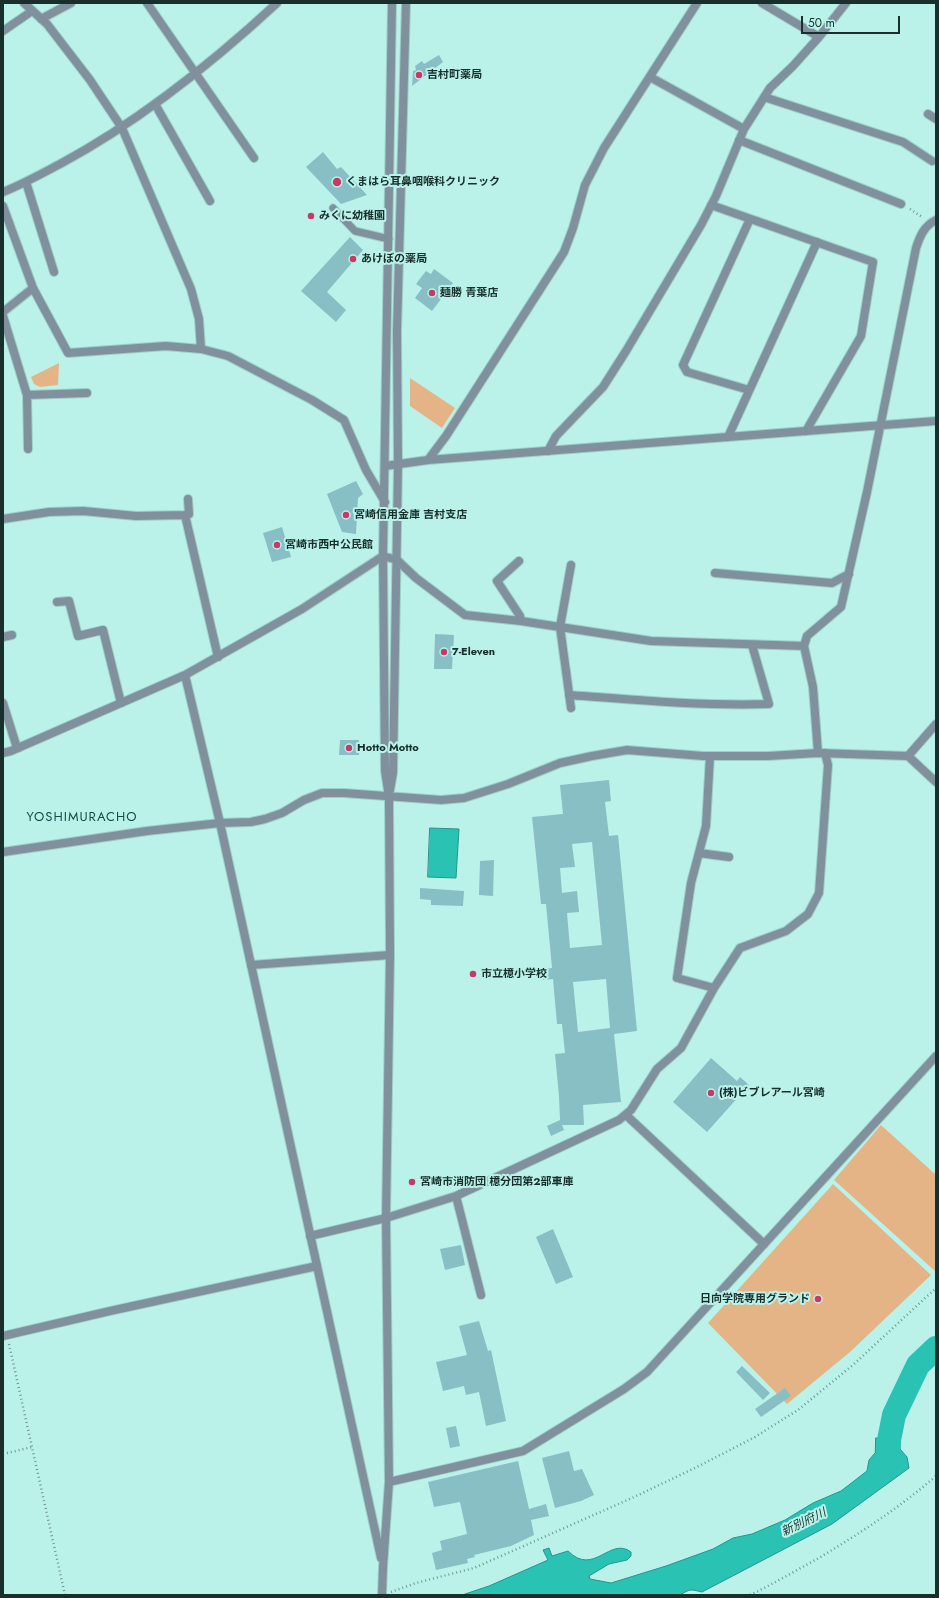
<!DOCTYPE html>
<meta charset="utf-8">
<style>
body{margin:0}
#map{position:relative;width:939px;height:1598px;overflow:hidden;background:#baf2ea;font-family:Jost,sans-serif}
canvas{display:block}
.frame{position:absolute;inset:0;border:4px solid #182f2c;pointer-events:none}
.scale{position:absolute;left:801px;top:16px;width:99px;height:18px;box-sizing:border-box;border:2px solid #182f2c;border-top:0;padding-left:5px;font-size:12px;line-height:14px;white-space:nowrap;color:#182f2c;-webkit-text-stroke:3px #baf2ea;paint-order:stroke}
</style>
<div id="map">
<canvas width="939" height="1598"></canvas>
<div class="frame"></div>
<div class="scale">50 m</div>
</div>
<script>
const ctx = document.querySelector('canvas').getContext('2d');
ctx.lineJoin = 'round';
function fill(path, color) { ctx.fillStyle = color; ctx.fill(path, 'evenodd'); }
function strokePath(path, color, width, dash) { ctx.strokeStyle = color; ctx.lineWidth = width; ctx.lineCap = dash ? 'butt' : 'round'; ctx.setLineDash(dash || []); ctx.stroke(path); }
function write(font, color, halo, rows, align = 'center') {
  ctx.font = font + ' Jost,"Noto Sans JP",sans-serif'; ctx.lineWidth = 4; ctx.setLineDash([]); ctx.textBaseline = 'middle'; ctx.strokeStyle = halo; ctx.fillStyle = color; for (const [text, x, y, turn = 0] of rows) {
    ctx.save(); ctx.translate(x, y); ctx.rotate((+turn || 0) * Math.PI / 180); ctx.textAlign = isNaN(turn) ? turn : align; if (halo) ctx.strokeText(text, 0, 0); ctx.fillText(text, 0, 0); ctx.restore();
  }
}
fill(new Path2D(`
 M59 363 58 385 40 387 34 384 31 377Z
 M410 378 455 408 442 428 410 406Z
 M881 1125 936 1175V1269L935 1271 834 1180Z
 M833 1184 931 1275 850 1352 787 1404 708 1323Z`), '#e4b486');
const water = new Path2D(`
 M430 828 459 829 456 878 428 877Z
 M876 1438 900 1442V1449L907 1457 909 1468 832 1524 702 1592C690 1589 690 1589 680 1595H462L489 1586 548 1560 543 1550 549 1548 552 1556 568 1551C594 1577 610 1536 631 1552V1556L627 1560 609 1564 589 1576 590 1579 611 1583 666 1566 713 1549 733 1538 752 1534 785 1520 813 1503 841 1491 867 1471 869 1460 875 1453Z`);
fill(water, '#29c2b3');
strokePath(water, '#24968a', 1);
strokePath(new Path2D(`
 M881 1470 888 1460 889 1440 894 1415 918 1365 936 1348`), '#29c2b3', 24);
fill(new Path2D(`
 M439 55 443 62 412 86 413 71 416 70 415 66 422 61 424 64Z
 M323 152 337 169 341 167 367 195 341 204 306 167Z
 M350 237 363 250 327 292 346 310 336 322 301 291Z
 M434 269 453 283 432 311 415 298 422 288 416 284 426 271 431 274Z
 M356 481 363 494 358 498 356 534 342 532 327 494Z
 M282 527 291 557 272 562 263 533Z
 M435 634 454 635 452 669H434Z
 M340 740H359V755H339Z
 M609 780 611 801 605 802 609 836 618 835 637 1031 614 1034 621 1102 583 1105 584 1125H562L564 1130 551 1136 547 1126 560 1120 559 1096 555 1054 565 1053 562 1024H557L553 979 543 980 542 969 552 968 546 904H541L532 817 563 814 560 785ZM592 842 602 945 570 948 567 913 579 912 577 891 562 893 560 868 575 867 572 844ZM606 979 610 1028 578 1032 573 982Z
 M494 860 493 896 479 895 480 861Z
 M420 888 464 891 463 906 431 905V900L420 899Z
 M711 1058 737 1081 740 1077 749 1085 707 1132 673 1102Z
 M553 1229 573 1277 556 1284 536 1237Z
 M461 1245 465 1265 445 1270 440 1249Z
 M479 1321 488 1351 491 1350 506 1421 486 1426 479 1392 466 1395 464 1386 443 1391 436 1362 467 1355 459 1326Z
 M742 1366 770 1393 763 1400 736 1372Z
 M785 1388 791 1396 761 1417 755 1409Z
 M456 1426 460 1446 450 1448 446 1428Z
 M569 1451 574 1471 582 1469 594 1495 581 1501 555 1508 542 1458Z
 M518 1461 529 1509 546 1504 549 1516 531 1520 534 1535 511 1546 474 1555 475 1557 467 1559 468 1563 436 1570 432 1553 442 1550 440 1541 467 1534 460 1502 434 1507 428 1482Z`), '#87bfc5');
const service = new Path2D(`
 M333 208 355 231 389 239`);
const minor = new Path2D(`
 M24 3 47 24 90 80 122 128 191 289 199 319 201 349 228 356 312 400 344 420 366 470 385 502
 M147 3 254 158
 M762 3 819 37
 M41 19 71 3
 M3 31 32 11
 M650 77 744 129
 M764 97 903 142 932 161
 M155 104 210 201
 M928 114 936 119
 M739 140 901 204
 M26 182 54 272
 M3 192C23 184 41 174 60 164 140 121 211 64 277 3
 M711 205 873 262 861 336 806 431
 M3 206 33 288 68 353 166 346 201 349
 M3 312 33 288
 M3 316 27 395 28 449
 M749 390 687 372 683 365 750 219
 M27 395 87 393
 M728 437 817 242
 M548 451 556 436 603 387 626 351 701 225 716 196 744 129 770 88 793 66 819 37 846 3
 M428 460 446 436 564 252 573 228 585 185 604 148 697 3
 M385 466 428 460 936 421
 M185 515 189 514 188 499
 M3 519 49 512 83 511 136 516 185 515 218 657
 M397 560 416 578 465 615 521 621 651 641 804 646
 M519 561 497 581 520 616 521 621
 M571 565 560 627 571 708
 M715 573 832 583 849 574
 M57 602 69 601 78 636 103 630 121 703
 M3 637 12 635
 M569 695C635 700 702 706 769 704L752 645
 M3 703 17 748
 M936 724 908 756 936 782
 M818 753 813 687 804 646 807 636 841 607 867 492 916 248C920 236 924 226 936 220
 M710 756 706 826 691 883 677 978 714 988
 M3 852 147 831 220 823
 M699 853 729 857
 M251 965 390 955
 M626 1115 764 1244
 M456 1196 481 1295
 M310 1236 386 1218 456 1196 619 1120 631 1110 657 1069 681 1048 714 988 740 948 786 931 808 914 819 893 828 765 825 753
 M3 1336 110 1311 317 1266`);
const tertiary = new Path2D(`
 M185 675 220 823 381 1558
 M3 753 11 751 185 675 302 609 383 556 397 560
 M390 790 393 773 398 465 397 331 406 3
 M220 823 251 822 265 819 282 813 304 800 322 793H344L441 800 464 798 508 784 560 763 592 756 627 750 703 756H768L818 753 908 756
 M389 1482 523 1451 624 1389 647 1372 936 1056
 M382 1595 383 1567 389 1482 386 1218 390 955 389 797 385 771 383 556 392 3`);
strokePath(service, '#9dcfc8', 9);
strokePath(minor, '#9dcfc8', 10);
strokePath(tertiary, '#9dcfc8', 10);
strokePath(new Path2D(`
 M910 209 922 217
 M9 1344 65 1595
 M3 1454 32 1447
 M391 1592 416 1583 474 1568 632 1498 697 1467 755 1437 798 1410 853 1365 936 1288
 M750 1595C773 1584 795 1571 817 1559 859 1534 899 1508 936 1476`), '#6f9792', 2.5, [1, 3]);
strokePath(service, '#81909d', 7);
strokePath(minor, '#81909d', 8);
strokePath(tertiary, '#81909d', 8);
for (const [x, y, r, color] of [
 [419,75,4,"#c63968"],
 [337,182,5,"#c63968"],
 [311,216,4,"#c63968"],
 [353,259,4,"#c63968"],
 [432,293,4,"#c63968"],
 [346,515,4,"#c63968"],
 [277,545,4,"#c63968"],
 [444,652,4,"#c63968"],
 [349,748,4,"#c63968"],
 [473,974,4,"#c63968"],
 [711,1093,4,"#c63968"],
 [412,1182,4,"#c63968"],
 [818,1299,4,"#c63968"]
]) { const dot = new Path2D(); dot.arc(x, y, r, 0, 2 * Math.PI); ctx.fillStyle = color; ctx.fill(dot); strokePath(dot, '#baf2ea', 1.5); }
write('bold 11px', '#182f2c', '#baf2ea', [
 ["吉村町薬局",427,75],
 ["くまはら耳鼻咽喉科クリニック",346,182],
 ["みくに幼稚園",319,216],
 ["あけぼの薬局",361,259],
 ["麺勝 青葉店",440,293],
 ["宮崎信用金庫 吉村支店",354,515],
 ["宮崎市西中公民館",285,545],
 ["7-Eleven",452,652],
 ["Hotto Motto",357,748],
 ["市立檍小学校",481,974],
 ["(株)ビブレアール宮崎",719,1093],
 ["宮崎市消防団 檍分団第2部車庫",420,1182],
 ["日向学院専用グランド",810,1299,"right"]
], 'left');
write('italic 12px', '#1f3734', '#baf2ea', [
 ["新別府川",804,1523,-26]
]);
ctx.letterSpacing = '1px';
write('13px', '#144d47', '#baf2ea', [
 ["YOSHIMURACHO",82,818]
]);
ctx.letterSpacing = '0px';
</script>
